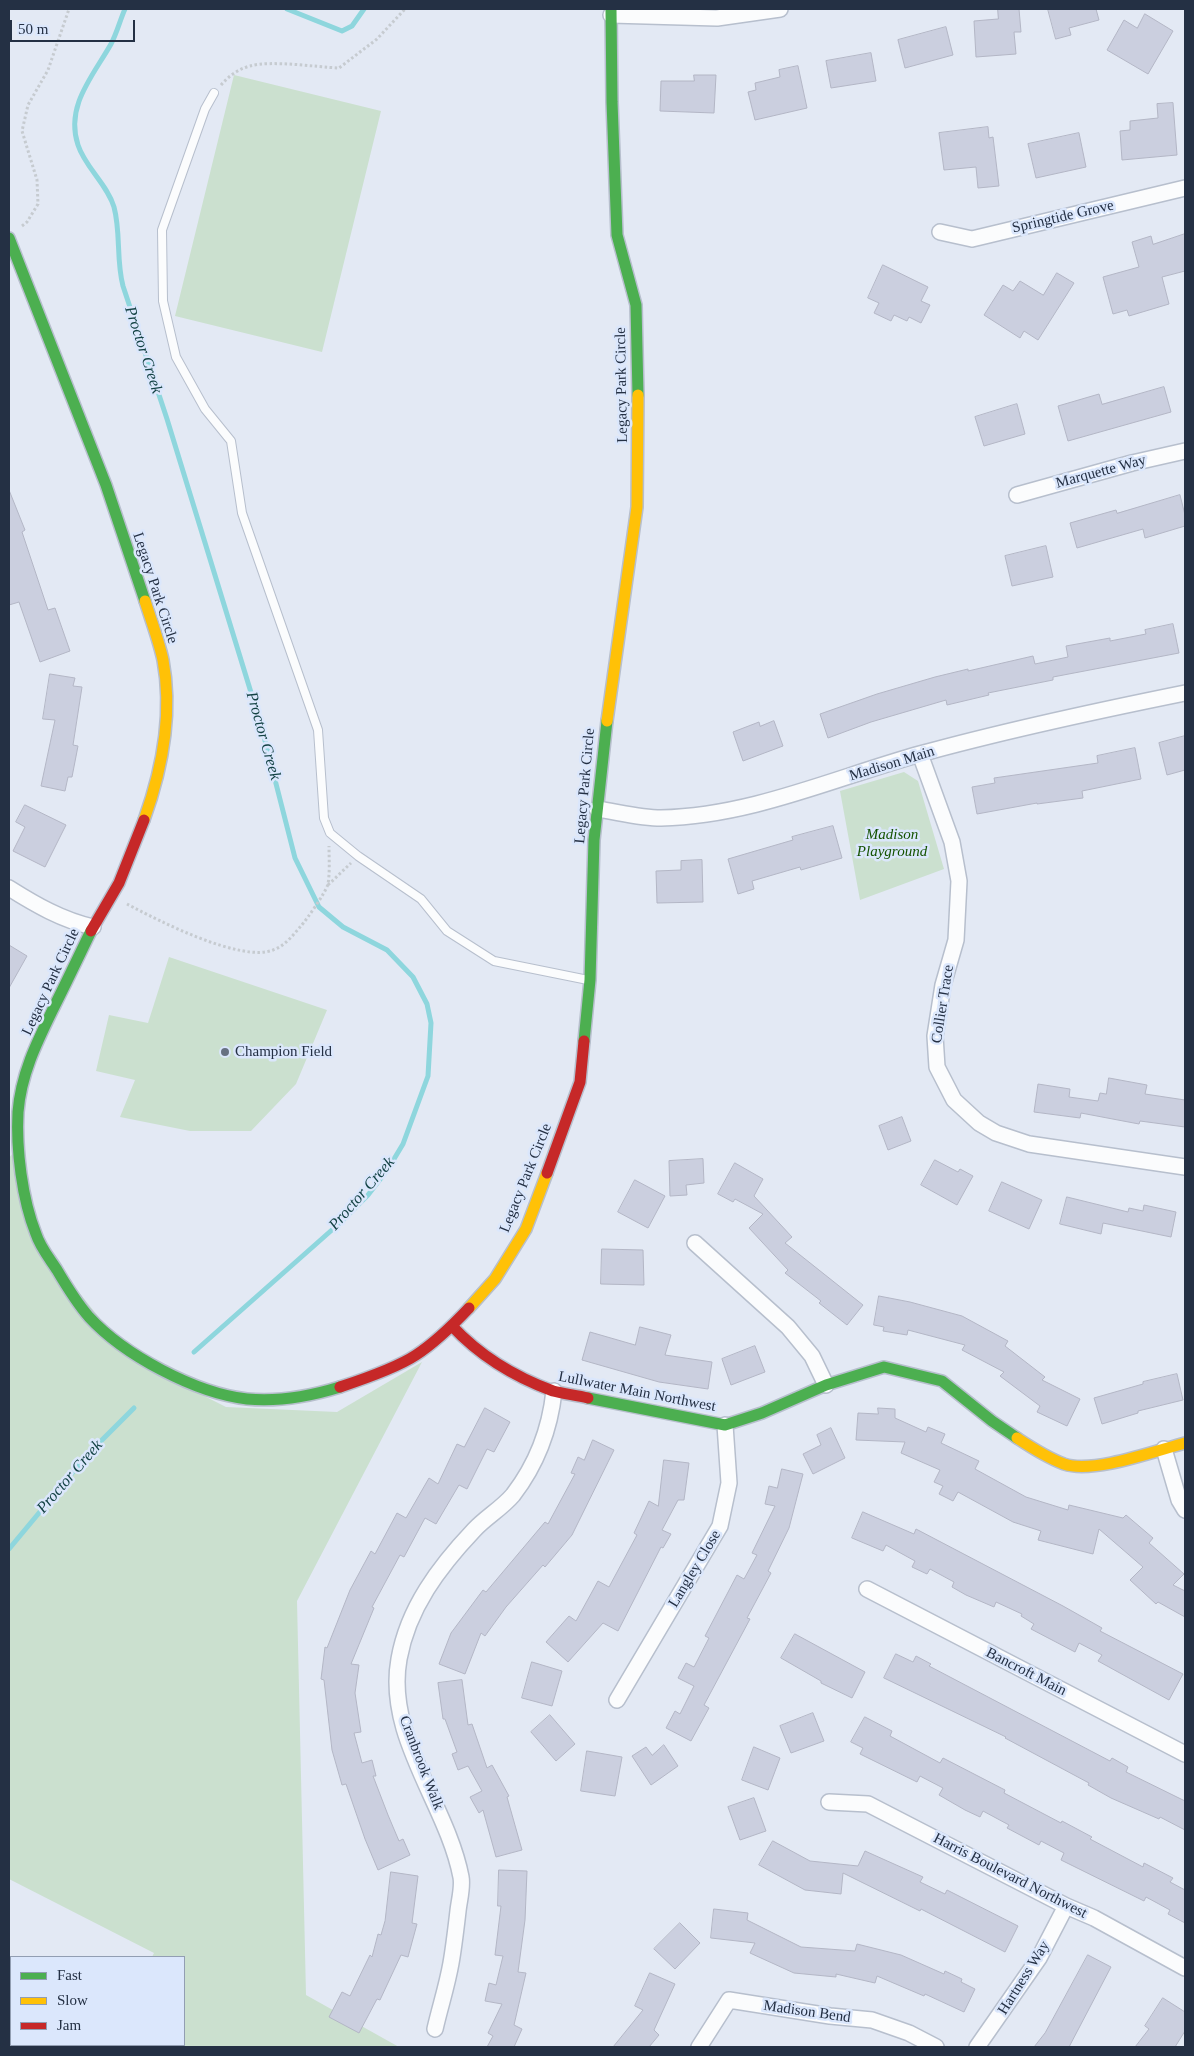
<!DOCTYPE html>
<style>
body{margin:0}
#map{position:relative;width:1194px;height:2056px;overflow:hidden;background:#e3e9f4;font-family:"Times New Roman",serif}
canvas{display:block}
.frame{position:absolute;inset:0;border:10px solid #243044;pointer-events:none}
.legend{position:absolute;left:10px;top:1956px;width:175px;height:90px;box-sizing:border-box;background:#dbe7fc;border:1px solid #929eb2;margin:0;padding:6px 9px;list-style:none;font-size:15px;color:#243044}
.legend li{display:flex;align-items:center;gap:10px;height:25px}
.legend b{width:25px;border:1px solid #929eb2}
.scale{position:absolute;left:10px;top:20px;width:125px;height:22px;box-sizing:border-box;border:2px solid #243044;border-top:0;padding-left:6px;font-size:15px;line-height:18px;white-space:nowrap;color:#243044;-webkit-text-stroke:4px #dbe7fc;paint-order:stroke}
</style>
<div id="map">
<canvas width="1194" height="2056"></canvas>
<div class="frame"></div>
<ul class="legend">
<li><b style="height:6px;background:#4caf50"></b>Fast</li>
<li><b style="height:6px;background:#ffc107"></b>Slow</li>
<li><b style="height:6px;background:#c62828"></b>Jam</li>
</ul>
<div class="scale">50 m</div>
</div>
<script>
const ctx = document.querySelector('canvas').getContext('2d');
ctx.lineJoin = 'round';
function fill(path, color) { ctx.fillStyle = color; ctx.fill(path, 'evenodd'); }
function strokePath(path, color, width, dash) { ctx.strokeStyle = color; ctx.lineWidth = width; ctx.lineCap = dash ? 'butt' : 'round'; ctx.setLineDash(dash || []); ctx.stroke(path); }
function write(font, color, halo, rows, align = 'center') {
  ctx.font = font + ' "Times New Roman",serif'; ctx.lineWidth = 5; ctx.setLineDash([]); ctx.textBaseline = 'middle'; ctx.strokeStyle = halo; ctx.fillStyle = color; for (const [text, x, y, turn = 0] of rows) {
    ctx.save(); ctx.translate(x, y); ctx.rotate((+turn || 0) * Math.PI / 180); ctx.textAlign = isNaN(turn) ? turn : align; if (halo) ctx.strokeText(text, 0, 0); ctx.fillText(text, 0, 0); ctx.restore();
  }
}
fill(new Path2D(`
 M234 75 381 111 322 352 175 316Z
 M904 772 918 781 944 869 860 900 840 791Z
 M169 957 327 1010 296 1084 251 1131H190L120 1117 135 1080 96 1071 109 1015 148 1023Z
 M22 1141 26 1226 133 1360 226 1407 337 1412 422 1362 297 1601 306 1995 399 2047H116L117 2045H184V1957H152L154 1953 9 1879V1158Z`), '#cbe0cf');
strokePath(new Path2D(`
 M125 9C120 20 117 33 111 44 93 76 65 106 78 145 85 167 107 184 114 207 121 233 116 260 123 286L167 419 261 725 295 858 319 907 343 927 387 950 413 977 427 1004 431 1023 428 1076 403 1144 388 1169 368 1195 342 1221 194 1352
 M287 9 342 31 352 26 364 9
 M9 1549 88 1454 134 1408`), '#8ed6dd', 5);
const building = new Path2D(`
 M998 9H1019L1021 32H1014L1016 54 976 57 974 21 998 19Z
 M1048 9H1096L1099 20 1069 28 1071 35 1056 39Z
 M1145 14 1173 31 1148 74 1107 50 1124 20 1137 28Z
 M946 27 953 55 905 68 898 40Z
 M871 53 876 81 831 88 826 61Z
 M798 66 807 108 755 120 748 92 756 90 755 83 780 77 779 70Z
 M694 75H716L714 113 660 111 661 81H694Z
 M1173 103 1177 155 1122 160 1120 131 1130 130V121L1158 118 1157 104Z
 M988 127 989 138 993 137 999 186 978 188 976 167 944 170 939 133Z
 M1079 133 1086 167 1036 178 1028 144Z
 M1185 234V271L1162 277 1169 304 1129 316 1127 310 1113 314 1103 277 1139 267 1132 242 1151 236 1153 244Z
 M883 265 928 287 921 301 930 305 921 323 909 317 907 321 894 315 891 321 874 313 879 303 868 298Z
 M1057 273 1074 283 1038 340 1024 331 1020 338 984 315 1003 285 1013 291 1020 281 1043 295Z
 M1164 387 1171 412 1068 441 1058 406 1099 394 1102 404Z
 M1017 404 1025 434 984 446 975 417Z
 M9 490 25 530 22 532 48 610 55 608 70 651 40 662 19 602 9 605Z
 M1180 495 1185 515V526L1145 538 1143 529 1077 548 1070 523 1116 510 1117 513Z
 M1046 546 1053 577 1012 586 1005 556Z
 M1173 624 1179 653 1053 677V680L988 693 989 695 947 705 946 700 871 722 828 738 820 714 877 694 935 677 968 669V671L1033 656 1035 664 1068 657 1066 646 1110 638V641L1146 634 1145 630Z
 M50 674 75 678 73 686 82 687 73 745 78 746 72 777H68L65 791 41 786 55 720 43 719Z
 M774 721 783 746 743 761 733 732 759 722 760 726Z
 M1185 736V770L1167 775 1159 743Z
 M1135 748 1141 779 1082 791 1083 798 1037 804V803L977 814 972 787 995 783 994 778 1098 763 1097 756Z
 M25 805 66 825 45 867 13 851 25 827 16 822Z
 M833 826 842 858 801 870 800 867 752 881 754 889 738 894 728 859 793 840 792 837Z
 M702 860 703 902 657 903 656 871 681 870V861Z
 M9 945 27 956 9 988Z
 M1109 1078 1147 1085 1145 1094 1185 1100V1127L1140 1121 1139 1124 1081 1113 1080 1118 1034 1112 1038 1084 1070 1089 1069 1097 1098 1101 1100 1093 1106 1094Z
 M902 1117 911 1141 888 1150 879 1126Z
 M703 1159 704 1183 686 1185 687 1195 670 1196 669 1161Z
 M935 1160 958 1172 960 1169 973 1176 957 1205 921 1185Z
 M735 1163 763 1179 754 1196 792 1237 785 1243 863 1305 847 1325 819 1303 821 1301 785 1273 788 1270 749 1228 763 1214 735 1199 733 1202 718 1194Z
 M635 1180 665 1196 648 1228 618 1212Z
 M1002 1182 1042 1200 1029 1229 989 1211Z
 M1067 1197 1128 1212 1129 1208 1143 1211 1144 1205 1176 1212 1171 1237 1103 1223 1101 1234 1060 1224Z
 M602 1249 643 1250 644 1285 601 1284Z
 M879 1296 910 1302 962 1316 1008 1341 1005 1346 1045 1377 1042 1380 1080 1399 1067 1426 1037 1412 1040 1406 1000 1376 1004 1372 962 1350 965 1345 908 1330 907 1335 883 1331 884 1327 874 1325Z
 M640 1327 671 1335 665 1355 712 1362 708 1389 659 1382 582 1360 590 1332 635 1345Z
 M755 1346 765 1372 731 1385 722 1359Z
 M1177 1374 1183 1400 1138 1411V1413L1102 1424 1094 1398 1143 1384V1382Z
 M485 1408 510 1422 494 1452 487 1449 467 1489 459 1485 436 1524 425 1518 404 1557 400 1555 372 1607 374 1608 351 1664 359 1665 355 1693 361 1732 354 1733 362 1763 372 1760 376 1776H373L388 1815 399 1841 403 1839 410 1855 378 1870 365 1839 346 1784 342 1785 332 1750 324 1680 321 1679 325 1647 327 1648 350 1590 371 1551 375 1554 397 1513 406 1518 429 1478 438 1484 457 1444 464 1447Z
 M878 1408 895 1409V1418L926 1432 928 1427 945 1434 941 1443 979 1461 975 1469 1026 1497 1068 1510 1069 1505 1123 1518 1126 1515 1153 1538 1149 1543 1184 1574 1173 1585 1185 1591V1617L1158 1602 1156 1604 1130 1580 1143 1567 1099 1529 1093 1554 1038 1540 1041 1531 1013 1522 958 1492 953 1501 939 1494 943 1486 934 1482 940 1470 901 1453 905 1442 856 1440 858 1413 878 1414Z
 M831 1428 845 1458 813 1474 803 1454 821 1445 817 1435Z
 M593 1440 614 1450 572 1535 545 1567 543 1565 506 1607 485 1636 481 1633 465 1674 439 1664 451 1633 483 1590 486 1592 545 1522 548 1524 575 1474 571 1473 578 1457 584 1460Z
 M664 1460 689 1463 684 1500H678L662 1530 671 1534 663 1548 661 1547 618 1631 603 1623 568 1662 546 1642 569 1616 576 1621 598 1581 609 1587 637 1535 634 1533 649 1501 658 1506Z
 M782 1469 803 1474 789 1528 768 1571 771 1573 747 1618 750 1619 704 1705 709 1708 691 1741 666 1728 675 1711 680 1714 694 1686 678 1678 686 1663 694 1667 709 1638 705 1636 737 1575 744 1579 757 1555 752 1553 775 1506 765 1504 769 1486 777 1488Z
 M863 1512 914 1534 916 1529 1063 1606 1102 1628 1100 1631 1183 1674 1169 1700 1098 1661 1102 1655 1079 1643 1075 1652 1031 1629 1034 1624 1021 1616 1022 1614 996 1602 994 1607 966 1595 952 1587 954 1582 930 1569 927 1574 912 1567 915 1561 886 1545 883 1551 852 1538Z
 M795 1634 865 1672 852 1698 821 1683V1681L781 1658Z
 M896 1654 913 1662 916 1656 931 1664 929 1666 1110 1761 1112 1758 1128 1767 1126 1772 1185 1801V1830L1160 1817 1159 1819 1111 1798 1088 1785 1089 1783 1005 1738 1006 1737 884 1678Z
 M532 1662 562 1671 552 1706 522 1698Z
 M462 1680 468 1725 472 1724 487 1768 492 1765 509 1796 507 1797 522 1850 496 1857 483 1810 479 1813 470 1797 482 1791 468 1766 458 1770 452 1754 457 1752 445 1719H443L438 1683Z
 M813 1713 824 1741 791 1753 780 1726Z
 M550 1715 575 1744 556 1761 531 1732Z
 M865 1717 892 1731 890 1736 940 1763 943 1758 1005 1790 1004 1793 1061 1823 1062 1821 1092 1837 1090 1839 1143 1867 1144 1863 1173 1878 1170 1882 1185 1890V1923L1168 1914 1170 1910 1146 1897 1144 1901 1061 1860 1064 1853 1041 1841 1039 1845 1007 1828 1009 1825 983 1811 980 1817 965 1810 939 1795 943 1788 920 1776 917 1782 860 1754 863 1748 851 1742Z
 M664 1745 678 1766 651 1785 632 1756 646 1747 652 1755Z
 M754 1747 780 1758 768 1790 742 1780Z
 M587 1751 622 1757 615 1796 581 1791Z
 M754 1798 766 1831 740 1840 728 1807Z
 M773 1841 810 1861 858 1866 865 1851 923 1877 920 1882 945 1894 947 1890 1018 1926 1005 1952 921 1909 920 1911 843 1873 841 1894 805 1890 759 1865Z
 M499 1870 527 1871 525 1920 518 1972 526 1973 514 2025 522 2029 514 2047H487L493 2036 488 2033 502 2004 485 2001 489 1983 496 1985 503 1956 495 1955 501 1906H498Z
 M391 1872 418 1876 412 1923 417 1924 408 1957 401 1955 380 2000 377 1999 359 2033 329 2017 342 1992 350 1996 370 1955 372 1957 378 1934 381 1935 385 1921Z
 M714 1909 748 1913 747 1920 801 1947 855 1951 857 1944 901 1955 944 1974 945 1971 962 1979 961 1982 975 1989 964 2012 925 1994 924 1996 877 1976 875 1983 836 1974V1977L794 1973 750 1953 755 1943 711 1938Z
 M680 1923 700 1943 675 1969 654 1949Z
 M1088 1955 1111 1967 1069 2047H1034L1045 2033Z
 M650 1973 675 1984 654 2030 659 2035 649 2047H613L643 2010 635 2006Z
 M1163 1998 1185 2012V2031L1175 2047H1135L1149 2029 1145 2026Z`);
fill(building, '#cbcfdf');
strokePath(building, '#b3b6c5', 1);
const lane = new Path2D(`
 M214 93 205 109 162 230 163 301 176 357 205 409 231 441 242 513 318 730 324 818 330 833 358 856 421 899 447 931 494 961 588 980`);
const street = new Path2D(`
 M611 15 717 18 780 9
 M940 232 972 239 1185 188
 M1017 495 1132 463 1185 451
 M920 754 952 842 959 881 956 940 943 985 935 1036 937 1067 954 1100 979 1123 996 1133 1029 1144 1185 1167
 M597 809C618 812 640 818 661 818 751 816 834 778 920 754 1007 730 1096 711 1185 693
 M9 888C36 905 62 920 93 927
 M695 1243 788 1327 812 1356 826 1385
 M1164 1449 1179 1500 1185 1510
 M867 1589 1185 1754
 M617 1700 720 1526 729 1483 725 1425
 M829 1802 868 1804 1066 1906 1094 1918 1185 1968
 M435 2029C440 2007 447 1986 451 1963 454 1946 456 1928 458 1911 459 1901 463 1887 461 1877 447 1804 385 1737 399 1659 408 1608 439 1567 474 1530 486 1517 501 1509 513 1495 536 1465 550 1429 554 1391
 M699 2047 729 2000 830 2016 872 2020 909 2033 936 2047
 M977 2047 1039 1958 1066 1906`);
const fast = new Path2D(`
 M611 9 612 102 617 235 636 305 638 395
 M9 238 106 485 145 601
 M91 931C79 956 67 981 55 1005 38 1040 21 1073 18 1112 16 1149 22 1199 36 1234 40 1247 50 1259 57 1270 67 1287 76 1302 89 1317 124 1355 195 1393 247 1399 278 1402 311 1396 340 1387
 M584 1041 590 980 594 840 607 721
 M588 1398 725 1425 762 1413 826 1385 884 1367 942 1381 992 1421 1017 1438`);
const slow = new Path2D(`
 M607 721 637 507 638 395
 M144 820C162 770 173 714 163 660 159 641 151 620 145 601
 M469 1308 495 1279 526 1229 547 1173
 M1017 1438C1032 1448 1048 1458 1064 1464 1093 1474 1155 1451 1185 1443`);
const jam = new Path2D(`
 M91 931 119 883 144 820
 M547 1173 580 1082 584 1041
 M452 1326C480 1356 515 1377 553 1391 564 1394 576 1395 588 1398
 M340 1387C361 1380 398 1367 416 1355 436 1342 453 1325 469 1308`);
strokePath(lane, '#b7bfcd', 10);
strokePath(street, '#b7bfcd', 18);
strokePath(fast, '#b7bfcd', 14);
strokePath(slow, '#b7bfcd', 14);
strokePath(jam, '#b7bfcd', 14);
strokePath(new Path2D(`
 M221 85C229 76 238 69 250 66 271 60 316 67 339 68L377 39 405 9
 M22 226 27 222 38 204 37 180 22 131 28 105 48 70 69 9
 M328 885 351 863
 M127 904C157 920 241 963 273 950 285 946 293 935 301 926 307 919 326 892 328 884 330 872 329 858 329 846`), '#c6cbd0', 3, [2.5, 2.5]);
strokePath(lane, '#fbfcfd', 8);
strokePath(street, '#fbfcfd', 15);
strokePath(fast, '#4caf50', 11);
strokePath(slow, '#ffc107', 11);
strokePath(jam, '#c62828', 11);
for (const [x, y, r, color] of [
 [225,1052,5,"#677182"]
]) { const dot = new Path2D(); dot.arc(x, y, r, 0, 2 * Math.PI); ctx.fillStyle = color; ctx.fill(dot); strokePath(dot, '#dbe7fc', 2); }
write('15px', '#243044', '#dbe7fc', [
 ["Springtide Grove",1063,217,-13],
 ["Legacy Park Circle",622,385,-91],
 ["Marquette Way",1101,472,-15],
 ["Legacy Park Circle",155,588,72],
 ["Madison Main",892,764,-17],
 ["Legacy Park Circle",585,786,-85],
 ["Legacy Park Circle",51,982,-65],
 ["Collier Trace",943,1004,-81],
 ["Legacy Park Circle",526,1178,-68],
 ["Lullwater Main Northwest",637,1392,11],
 ["Langley Close",695,1569,-59],
 ["Bancroft Main",1026,1672,27],
 ["Cranbrook Walk",421,1763,69],
 ["Harris Boulevard Northwest",1010,1876,27],
 ["Hartness Way",1024,1978,-58],
 ["Madison Bend",807,2012,8]
]);
write('italic 15px', '#145200', '#dbe7fc', [
 ["Madison",892,835],
 ["Playground",892,852]
]);
write('15px', '#243044', '#dbe7fc', [
 ["Champion Field",235,1052]
], 'left');
write('italic 16px', '#134244', '#dbe7fc', [
 ["Proctor Creek",143,350,72],
 ["Proctor Creek",263,736,74],
 ["Proctor Creek",362,1194,-49],
 ["Proctor Creek",70,1477,-49]
]);
</script>
